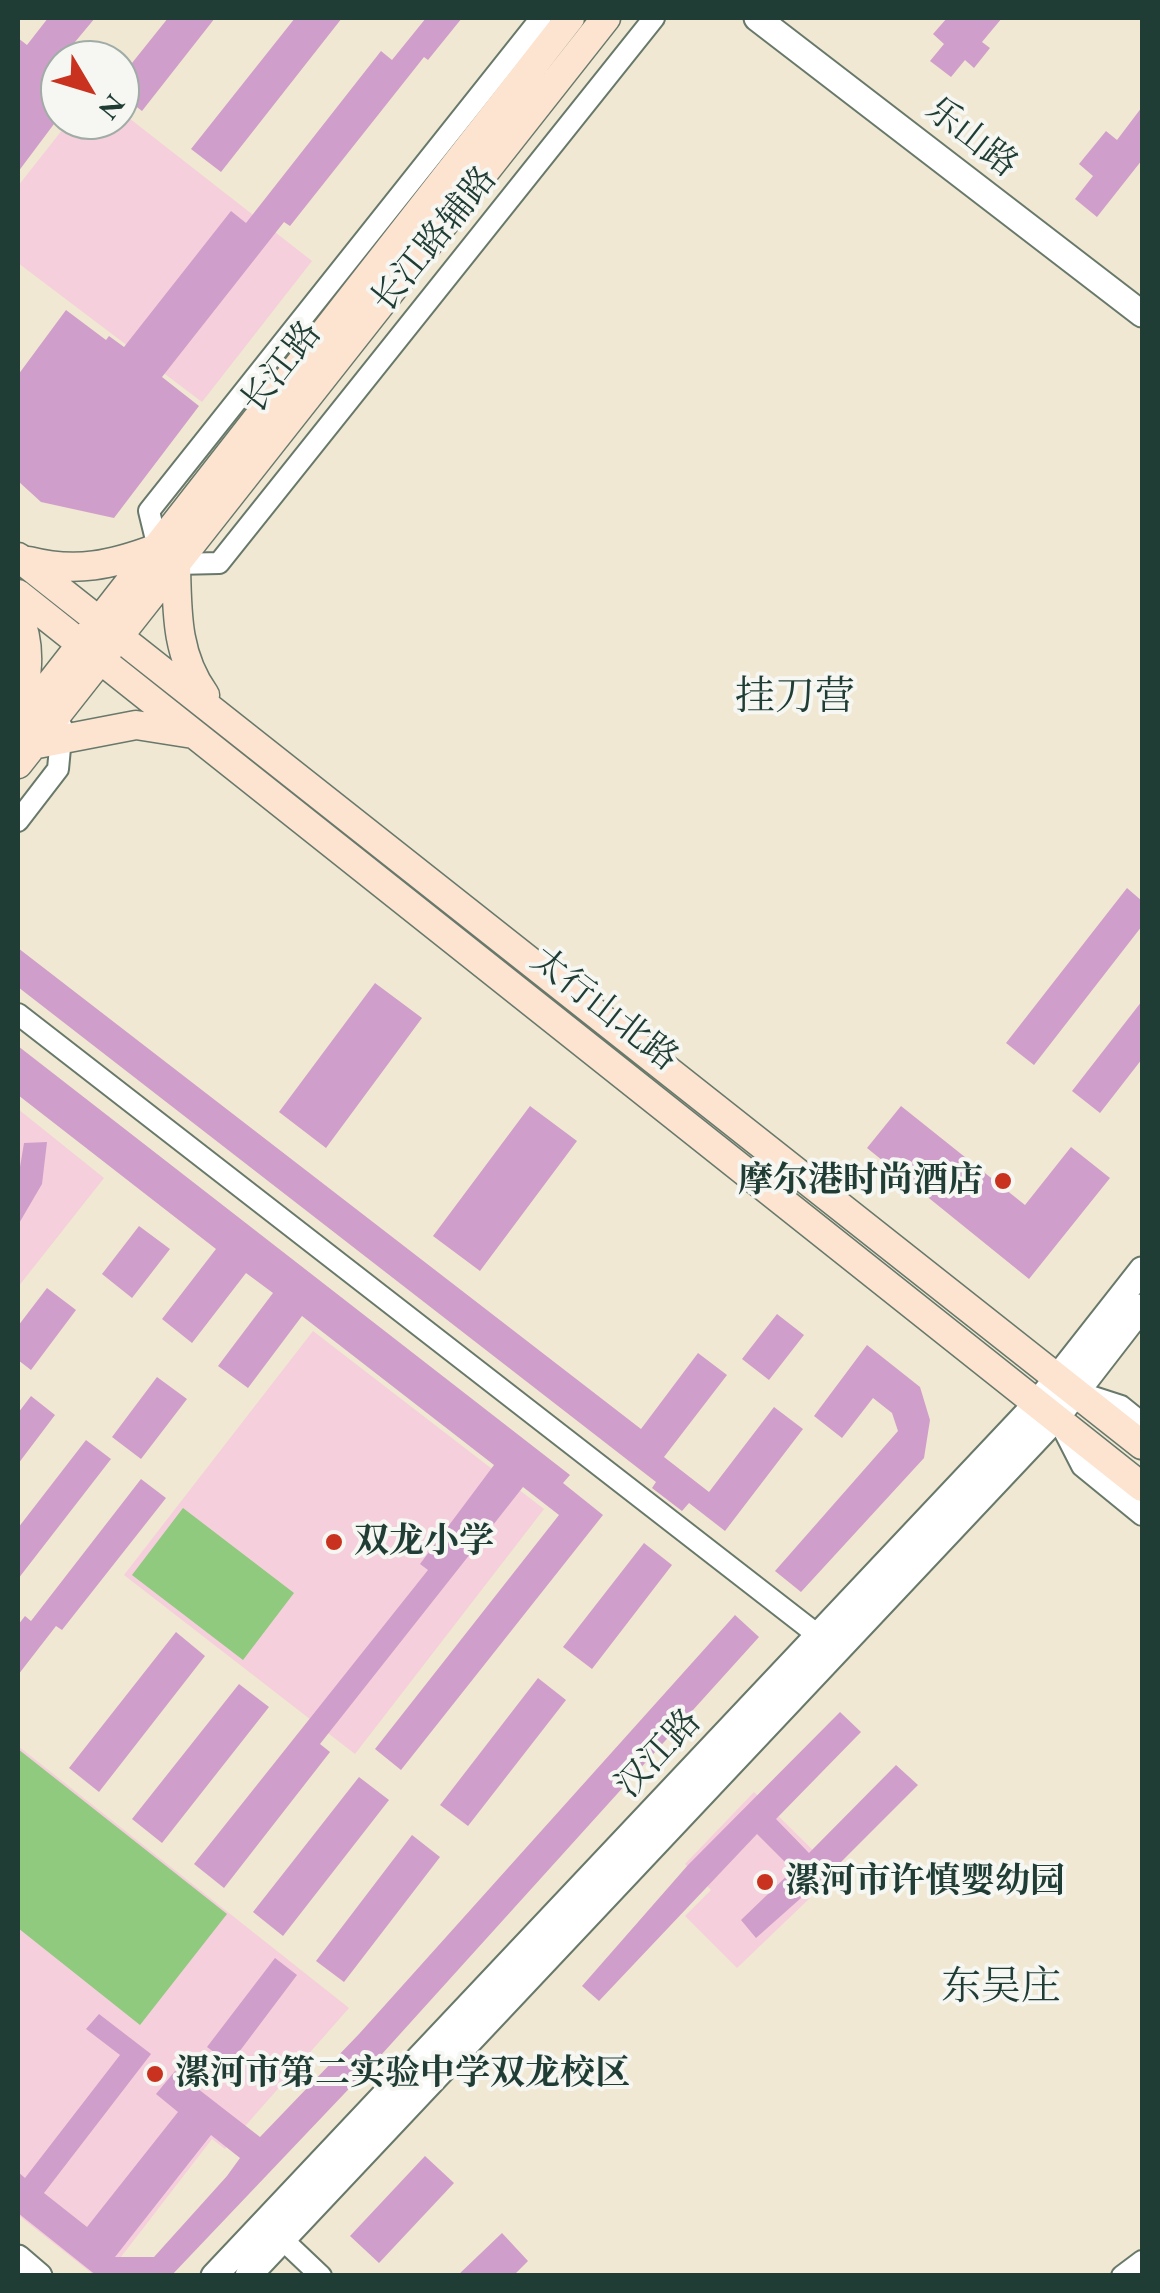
<!DOCTYPE html>
<meta charset="utf-8">
<style>
body{margin:0}
#map{position:relative;width:1160px;height:2293px;overflow:hidden;background:#f0e8d2;font-family:"EB Garamond",serif}
canvas{display:block}
.frame{position:absolute;inset:0;border:20px solid #1f3d34;pointer-events:none}
.north{position:absolute;left:40px;top:40px;width:100px;height:100px;box-sizing:border-box;background:#f6f6f2;border:2px solid #a0aca6;border-radius:50%;rotate:128deg;font-size:28px;font-weight:700;line-height:40px;text-align:center;color:#1f3d34}
.north::after{content:'';display:block;margin:auto;width:35px;height:45px;background:#c8321e;clip-path:polygon(50% 0,100% 100%,50% 72%,0 100%)}
</style>
<div id="map">
<canvas width="1160" height="2293"></canvas>
<div class="frame"></div>
<div class="north">N</div>
</div>
<script>
const ctx = document.querySelector('canvas').getContext('2d');
ctx.lineJoin = 'round';
function fill(path, color) { ctx.fillStyle = color; ctx.fill(path, 'evenodd'); }
function strokePath(path, color, width, dash) { ctx.strokeStyle = color; ctx.lineWidth = width; ctx.lineCap = dash ? 'butt' : 'round'; ctx.setLineDash(dash || []); ctx.stroke(path); }
function write(font, color, halo, rows, align = 'center') {
  ctx.font = font + ' "EB Garamond","Noto Serif SC",serif'; ctx.lineWidth = 8; ctx.setLineDash([]); ctx.textBaseline = 'middle'; ctx.strokeStyle = halo; ctx.fillStyle = color; for (const [text, x, y, turn = 0] of rows) {
    ctx.save(); ctx.translate(x, y); ctx.rotate((+turn || 0) * Math.PI / 180); ctx.textAlign = isNaN(turn) ? turn : align; if (halo) ctx.strokeText(text, 0, 0); ctx.fillText(text, 0, 0); ctx.restore();
  }
}
fill(new Path2D(`
 M120 111 312 261 202 402 18 263V186L70 120H120Z
 M18 1109 104 1178 18 1287Z
 M313 1331 544 1509 355 1754 124 1575Z
 M18 1746 349 2008 225 2149 212 2139 107 2275H94L18 2215Z
 M754 1792 836 1873 737 1968 685 1916 711 1890 685 1864Z`), '#f5cfdb');
fill(new Path2D(`
 M183 1508 294 1593 243 1660 132 1575Z
 M18 1749 227 1914 140 2025 18 1928Z`), '#8fca7f');
fill(new Path2D(`
 M48 18H95L60 60V116L18 172V38L27 45Z
 M168 18H215L142 111 120 94V78Z
 M295 18H342L221 172 191 149Z
 M426 18H462L428 60 424 57 290 226 284 222 162 377 199 406 114 518 41 502 18 481V375L66 310 106 340 109 336 124 347 231 211 246 223 381 51 392 60Z
 M947 18H1002L982 42 990 48 974 68 965 60 951 77 930 61 944 44 933 34Z
 M1142 107V160L1097 217 1075 199 1093 176 1079 164 1106 131 1117 140Z
 M1127 888 1142 901V926L1034 1065 1006 1043Z
 M18 948 641 1429 698 1353 727 1375 664 1457 709 1492 774 1407 803 1429 725 1531 689 1503 682 1511 652 1488 656 1482 18 987Z
 M375 983 422 1018 326 1148 279 1112Z
 M1142 1001V1059L1100 1113 1072 1091Z
 M18 1046 570 1475 563 1483 603 1515 401 1770 375 1749 559 1515 523 1487 320 1744 330 1752 224 1888 194 1864 428 1570 420 1564 494 1465 302 1316 248 1388 218 1366 273 1293 246 1273 192 1343 162 1319 216 1249 18 1095Z
 M530 1106 577 1141 480 1271 433 1236Z
 M901 1106 1025 1205 1071 1147 1110 1178 1029 1279 867 1148Z
 M47 1142 42 1184 18 1225V1179L24 1143Z
 M139 1226 170 1249 132 1298 102 1274Z
 M47 1288 76 1310 31 1370 18 1360V1326Z
 M777 1314 804 1335 769 1380 742 1359Z
 M867 1345 920 1387 930 1420 924 1458 801 1592 775 1571 898 1431 892 1413 873 1398 842 1438 814 1416Z
 M157 1377 187 1399 141 1459 112 1437Z
 M31 1396 55 1415 18 1464V1413Z
 M86 1440 111 1459 18 1579V1528Z
 M141 1479 166 1498 62 1630 56 1626 18 1675V1625L25 1616 31 1621Z
 M644 1543 672 1565 592 1669 563 1647Z
 M735 1615 759 1637 382 2054 171 2276H97L18 2213V2172L25 2178 120 2055 86 2029 99 2014 151 2054 44 2193 87 2227 178 2112 156 2094 175 2071 260 2137 359 2034ZM211 2135 240 2158 227 2176 154 2257H115Z
 M176 1632 205 1656 99 1792 69 1768Z
 M538 1678 566 1700 468 1826 440 1805Z
 M239 1684 269 1707 162 1843 132 1819Z
 M840 1712 861 1732 776 1819 809 1853 896 1765 918 1785 837 1866 756 1938 741 1920 793 1870 757 1834 599 2001 582 1986 688 1865Z
 M359 1777 389 1800 283 1936 253 1912Z
 M412 1835 440 1857 344 1982 316 1961Z
 M275 1958 297 1975 230 2064 207 2047Z
 M425 2156 454 2183 379 2263 350 2236Z
 M502 2233 528 2261 513 2276H457Z`), '#d09eca');
const minor = new Path2D(`
 M158 548 149 511 541 18
 M176 564 219 563 654 18
 M18 821 58 769 62 727
 M18 1014 819 1636
 M1087 1395 1121 1406 1142 1423
 M1062 1427 1082 1466 1142 1515
 M282 2239 321 2276
 M1122 2276 1142 2261`);
const tertiary = new Path2D(`
 M757 18 1142 314
 M18 2258 39 2276
 M214 2276 1039 1401 1142 1270
 M248 2276 1057 1417 1142 1307`);
const secondary = new Path2D(`
 M18 557 1142 1445
 M29 561C76 573 112 565 157 548
 M176 564C177 612 176 655 205 695
 M18 594 1142 1487
 M18 615C33 646 27 683 18 715
 M18 725 570 18
 M32 745 136 725 193 734
 M18 764 606 18`);
strokePath(minor, '#68796b', 24);
strokePath(tertiary, '#68796b', 29);
strokePath(secondary, '#68796b', 31);
strokePath(minor, '#fff', 20);
strokePath(tertiary, '#fff', 25);
strokePath(secondary, '#fde4d0', 28);
for (const [x, y, r, color] of [
 [1003,1181,10,"#c8321e"],
 [334,1542,10,"#c8321e"],
 [765,1882,10,"#c8321e"],
 [155,2074,10,"#c8321e"]
]) { const dot = new Path2D(); dot.arc(x, y, r, 0, 2 * Math.PI); ctx.fillStyle = color; ctx.fill(dot); strokePath(dot, '#f6f6f2', 4); }
write('35px', '#1f3d34', '#f6f6f2', [
 ["乐山路",971,138,38],
 ["长江路辅路",435,240,-51],
 ["长江路",282,368,-52],
 ["太行山北路",604,1010,38],
 ["汉江路",659,1754,-47]
]);
write('bold 35px', '#1f3d34', '#f6f6f2', [
 ["摩尔港时尚酒店",983,1181,"right"],
 ["双龙小学",354,1542],
 ["漯河市许慎婴幼园",785,1882],
 ["漯河市第二实验中学双龙校区",175,2074]
], 'left');
write('40px', '#1f3d34', '#f6f6f2', [
 ["挂刀营",795,698],
 ["东吴庄",1001,1988]
]);
</script>
